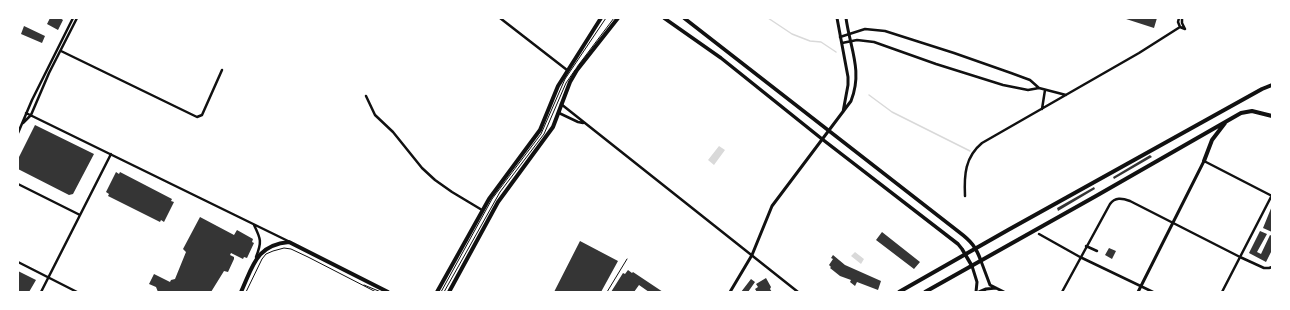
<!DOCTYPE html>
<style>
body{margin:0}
#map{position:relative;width:1290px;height:310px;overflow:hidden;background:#fff;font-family:"Golos Text",sans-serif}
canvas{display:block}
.frame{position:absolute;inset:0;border:19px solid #fff;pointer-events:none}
</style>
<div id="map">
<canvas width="1290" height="310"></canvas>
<div class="frame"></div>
</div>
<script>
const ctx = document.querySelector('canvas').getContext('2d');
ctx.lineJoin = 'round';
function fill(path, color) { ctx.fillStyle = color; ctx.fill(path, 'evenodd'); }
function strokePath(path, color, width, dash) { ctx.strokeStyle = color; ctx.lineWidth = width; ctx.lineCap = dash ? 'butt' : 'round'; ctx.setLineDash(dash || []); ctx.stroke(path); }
fill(new Path2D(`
 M719 146 725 150 714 165 708 160Z
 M855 252 864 259 861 264 851 256Z`), '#d9d9d9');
strokePath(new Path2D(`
 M768 18 792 34 810 41 821 42 836 52
 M869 95 892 112 970 151`), '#d9d9d9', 1.5);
fill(new Path2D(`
 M50 18H60L63 20 58 30 47 24Z
 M1123 18H1157L1154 28Z
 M24 26 45 36 42 43 21 34Z
 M35 125 94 154 73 194 69 195 18 169V159Z
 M1150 155 1152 157 1114 179 1113 177Z
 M116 172 119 174 120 172 172 199 171 201 174 202 164 222 161 220 160 222 108 196 109 194 106 192Z
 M1094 187 1095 189 1058 211 1057 208Z
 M1272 206V232L1263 228Z
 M200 217 234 235 237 230 253 239 252 242 254 243 247 258 244 257 243 259 231 253 230 255 234 257V259L228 272 224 271 211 292H158L156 287 149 284 154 274 170 282 171 280 175 279 186 252 183 249Z
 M1260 231 1267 234 1257 252 1261 254 1270 235 1272 236V250L1266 262 1249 253Z
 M882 232 920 262 914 269 876 240Z
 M580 241 618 261 601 292H554Z
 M1109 248 1116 251 1112 259 1105 255Z
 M833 255 845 265 881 281 878 290 857 282 855 286 850 282 851 280 840 276 830 268 831 267 829 265 833 259 831 258Z
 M628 270 632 273 633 272 663 292H649L639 285 634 292H611L623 273 625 274Z
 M18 271 36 280 29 292H18Z
 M766 278 771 287 770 289 772 292H757L755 289 758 287 756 284Z
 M751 279 755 282 748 292H741Z`), '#353535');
strokePath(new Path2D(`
 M607 292 627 259`), '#111', 1);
strokePath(new Path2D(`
 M577 67 614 18
 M364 285 381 292
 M246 292 262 259 266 254 273 251 284 248 291 249 308 257 376 292
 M441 292 492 199 541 134 565 79 606 18
 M444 292 500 192 544 134 566 83 575 70`), '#111', 1);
strokePath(new Path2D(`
 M500 18 567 70
 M1179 18 1178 22 1180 27 1185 29
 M1182 18V23L1185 29
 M840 37 865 29 885 31 954 53 1011 73 1030 80 1039 88
 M842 43 857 40 874 42 936 64 1003 85 1028 90 1039 88 1066 95
 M61 51 197 117 202 115 222 70
 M366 96 375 115 393 132 422 168 435 180 452 192 482 210
 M561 104 798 292
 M1042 109 1045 90
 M26 113 288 241
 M559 113 578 122 583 123
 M23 123 31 115 49 73 77 18
 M18 133 32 100 73 18
 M1204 161 1272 196
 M18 184 80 215
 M965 196C964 175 965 157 982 143L1139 53 1180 27
 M254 225C261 239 262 242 256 257
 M1039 234 1080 257 1153 292
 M1086 246 1097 251
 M18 262 77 292
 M41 292 111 154
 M1062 292 1110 204C1115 197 1122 198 1130 201L1240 257 1264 268H1269L1272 267
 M1222 292 1272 195`), '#111', 2.5);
strokePath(new Path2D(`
 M837 18 848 77V85L843 112
 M981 261 990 285 1004 292
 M972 266 977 282 976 292
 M730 292 752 255 772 206 851 101C863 71 850 48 846 18
 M979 292 986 289 996 288
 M1138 292 1204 161`), '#111', 3);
strokePath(new Path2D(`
 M664 18 721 58 822 139 958 244 962 249 972 266
 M684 18 959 232C971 241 976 247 981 261`), '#111', 3.5);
strokePath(new Path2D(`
 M1204 161 1212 140 1225 123
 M241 292C253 266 256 245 289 242L388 292
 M437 292 489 199 540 130 558 86 601 18
 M449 292 498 202 553 127 570 82 577 70 618 18
 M899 292 1008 230 1262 89 1272 85
 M925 292 1096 196 1241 113 1252 111 1272 116`), '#111', 4);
</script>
